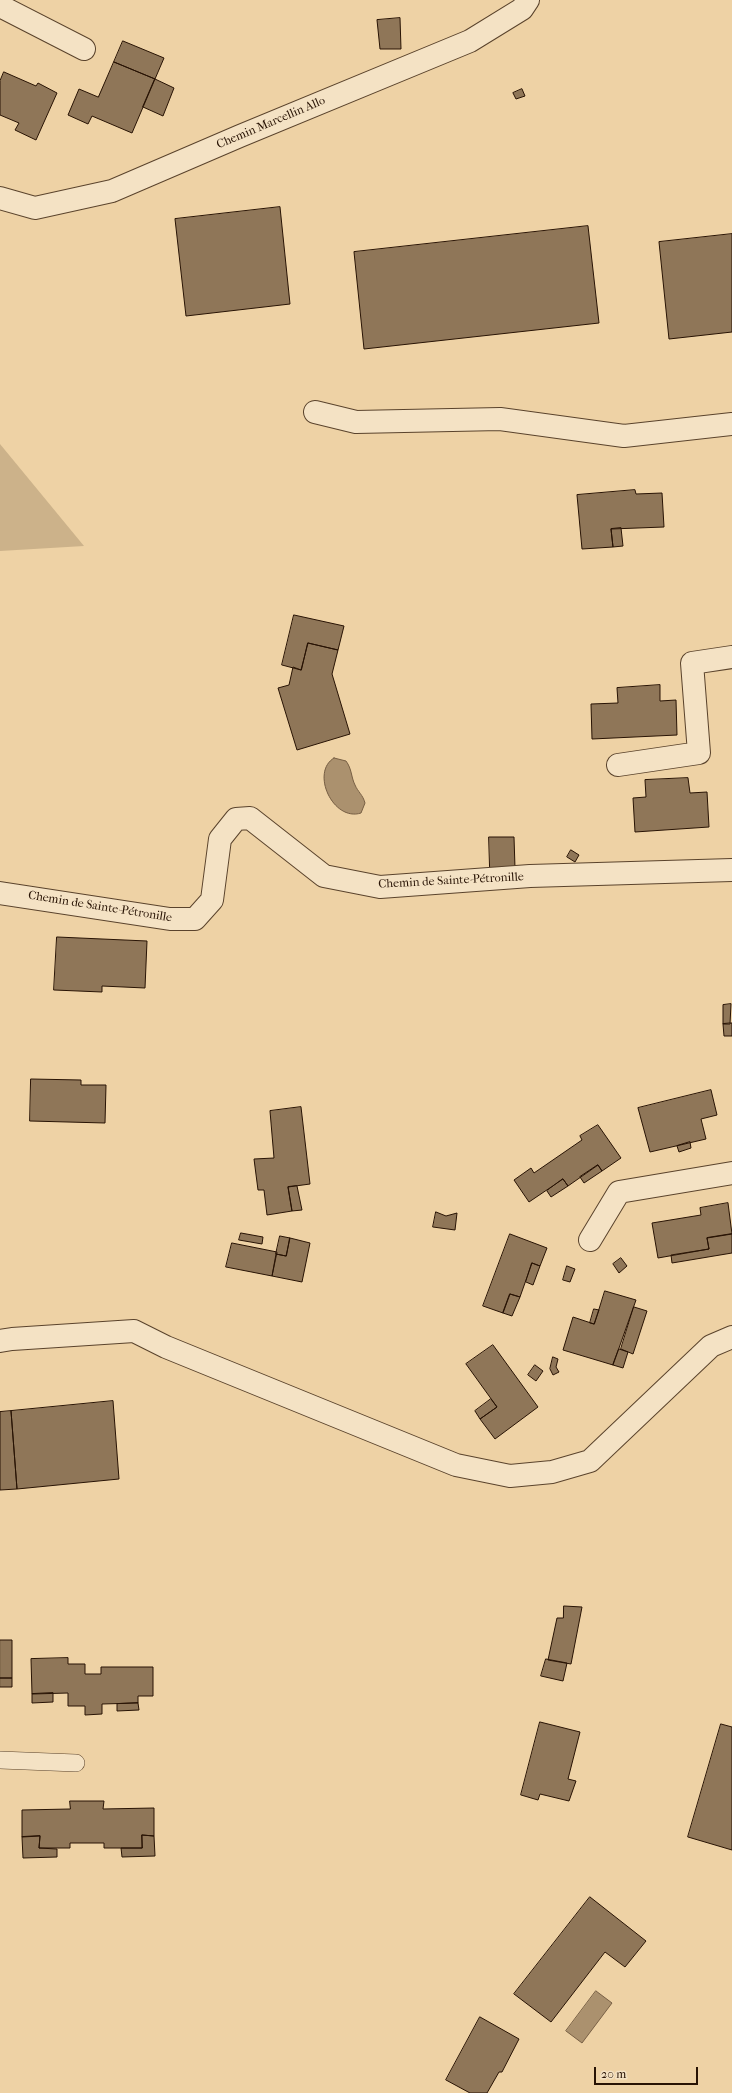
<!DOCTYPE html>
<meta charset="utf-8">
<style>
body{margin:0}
#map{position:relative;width:732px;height:2093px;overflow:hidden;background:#eed2a5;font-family:"IM FELL French Canon",serif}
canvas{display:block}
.scale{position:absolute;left:594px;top:2067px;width:104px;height:18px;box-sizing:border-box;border:2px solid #281304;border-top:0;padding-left:5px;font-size:12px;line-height:14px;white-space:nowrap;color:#281304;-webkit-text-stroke:3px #f4e2c4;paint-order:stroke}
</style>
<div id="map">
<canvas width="732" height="2093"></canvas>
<div class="scale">20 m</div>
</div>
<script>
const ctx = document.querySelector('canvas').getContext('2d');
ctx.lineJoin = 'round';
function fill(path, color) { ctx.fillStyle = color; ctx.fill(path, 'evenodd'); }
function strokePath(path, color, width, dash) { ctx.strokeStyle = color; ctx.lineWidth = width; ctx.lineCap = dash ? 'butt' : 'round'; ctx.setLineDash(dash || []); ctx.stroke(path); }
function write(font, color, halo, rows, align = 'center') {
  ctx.font = font + ' "IM FELL French Canon",serif'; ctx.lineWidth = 3.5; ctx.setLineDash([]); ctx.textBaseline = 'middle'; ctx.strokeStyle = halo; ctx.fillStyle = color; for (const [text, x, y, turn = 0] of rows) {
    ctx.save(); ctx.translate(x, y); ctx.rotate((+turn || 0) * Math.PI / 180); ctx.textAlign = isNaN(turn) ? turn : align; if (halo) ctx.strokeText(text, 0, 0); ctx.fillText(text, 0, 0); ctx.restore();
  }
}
fill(new Path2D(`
 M0 444 84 546 0 551Z`), '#ccb28a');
const water = new Path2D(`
 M334 758 346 761C352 769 351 777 355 785 358 792 363 795 365 803L361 813C333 822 310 772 334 758Z
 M596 1991 612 2003 582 2043 566 2031Z`);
fill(water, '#ab916e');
strokePath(water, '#775f44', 1);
const building = new Path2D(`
 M400 18 401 49H380L377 20Z
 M123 41 164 58 155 79 114 62Z
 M114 62 155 79 132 133 92 116 88 124 68 115 79 89 98 97Z
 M4 72 36 86 38 83 57 93 36 140 15 130 19 123 0 115V81Z
 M155 79 174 88 163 116 143 107Z
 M522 89 525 96 516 99 513 93Z
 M280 207 290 304 186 316 175 219Z
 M588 226 599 323 364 349 354 252Z
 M732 234V332L669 339 659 242Z
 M635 490 636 494 662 493 664 527 611 529 613 547 582 549 577 495Z
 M621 528 623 546 613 547 611 529Z
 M294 615 344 626 338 650 308 643 301 670 282 665Z
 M308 643 338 650 332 674 350 734 297 750 278 688 289 685 293 667 301 670Z
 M660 685V701L676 700 677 735 592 739 591 704 618 703 617 688Z
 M688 778 690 793 707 792 709 827 635 832 633 798 646 797 645 780Z
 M489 837H514L515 868H490Z
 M571 850 579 855 575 862 567 857Z
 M57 937 147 941 145 988 102 986V992L54 990Z
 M731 1004 730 1024H723V1005Z
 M730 1023H732V1036H724L723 1024Z
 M31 1079 81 1080V1085H106L105 1123 30 1121Z
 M711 1090 717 1115 701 1119 706 1139 650 1152 638 1108Z
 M301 1107 310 1184 288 1187 292 1211 267 1215 264 1190H258L254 1159 274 1158 270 1111Z
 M598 1125 621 1158 602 1171 598 1165 568 1186 563 1179 529 1202 514 1180 531 1168 534 1173 582 1140 580 1136Z
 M690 1142 691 1148 679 1152 677 1146Z
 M598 1165 602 1171 584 1183 580 1177Z
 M563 1179 568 1186 551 1197 547 1191Z
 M297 1186 302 1210 292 1211 288 1187Z
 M728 1203 732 1234 707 1238 709 1249 658 1258 652 1223 701 1215 700 1208Z
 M436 1212 446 1216 457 1213 455 1230 433 1227Z
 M241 1233 263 1237 262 1244 239 1240Z
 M510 1234 547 1248 540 1266 532 1263 520 1297 510 1294 503 1313 483 1306Z
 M732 1234V1253L672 1263 671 1255 709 1249 707 1238Z
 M280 1236 290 1238 286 1256 276 1254Z
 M290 1238 310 1243 302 1282 272 1276 276 1254 286 1256Z
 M232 1243 277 1252 272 1276 226 1267Z
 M621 1258 627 1266 619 1273 613 1264Z
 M532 1263 540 1266 533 1285 526 1282Z
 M567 1266 575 1269 570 1282 563 1280Z
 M605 1291 636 1300 613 1365 563 1350 573 1317 594 1324Z
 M510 1294 520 1297 512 1316 503 1313Z
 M634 1307 647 1311 633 1354 621 1349Z
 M594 1309 599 1310 594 1324 590 1323Z
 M493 1345 538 1407 495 1439 480 1419 497 1407 466 1364Z
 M619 1349 628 1352 623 1368 613 1365Z
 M553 1357 558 1359 556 1367 559 1372 553 1375 550 1369Z
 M535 1365 543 1371 536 1381 528 1375Z
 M491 1399 497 1407 480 1419 475 1411Z
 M113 1401 119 1479 17 1489 11 1411Z
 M11 1411 17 1489 0 1490V1412Z
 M564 1606 582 1607 571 1664 548 1660 557 1618H563Z
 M0 1640H12V1678H0Z
 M68 1658V1664H85V1674H101V1667H153V1696H138V1703L102 1704V1714L85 1715V1706H68V1693L32 1694 31 1659Z
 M546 1659 567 1663 563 1681 541 1676Z
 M0 1678H12V1687H0Z
 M53 1693V1702L32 1703V1694Z
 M138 1703 139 1710 117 1711V1704Z
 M540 1722 580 1732 568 1779 576 1781 569 1801 540 1794 538 1800 521 1795Z
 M721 1724 732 1727V1850L688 1837Z
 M70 1801H104L103 1809 154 1808V1836L142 1835V1848H104V1843H70V1848H39L40 1836 22 1837V1810L70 1809Z
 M142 1835 154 1836 155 1856 122 1857 121 1848H142Z
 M40 1836 39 1848 57 1849V1857L23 1858 22 1837Z
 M590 1897 646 1941 625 1967 605 1952 551 2022 514 1994Z
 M480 2017 519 2039 502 2072H499L487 2093H470L446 2080Z`);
fill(building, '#8f7658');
strokePath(building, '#281304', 1);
const service = new Path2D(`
 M0 1760 76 1763`);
const minor = new Path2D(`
 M0 6 84 49
 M0 198 35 208 112 191 240 136 470 41 522 9 528 0
 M315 412 356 422 500 419 624 436 732 424
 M618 765 699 753 692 663 732 657
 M0 893 170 919H195L212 900 220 839 236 819 250 818 324 876 380 887 530 876 732 870
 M590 1240 619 1192 732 1173
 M0 1341 12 1339 134 1331 166 1347 456 1465 510 1476 552 1472 590 1461 711 1346 732 1337`);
strokePath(service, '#5a432c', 18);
strokePath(minor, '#5a432c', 24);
strokePath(service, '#f4e2c4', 17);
strokePath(minor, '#f4e2c4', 22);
write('12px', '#281304', '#f4e2c4', [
 ["Chemin Marcellin Allo",271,123,-23],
 ["Chemin de Sainte-Pétronille",451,881,-3],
 ["Chemin de Sainte-Pétronille",100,907,9]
]);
</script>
